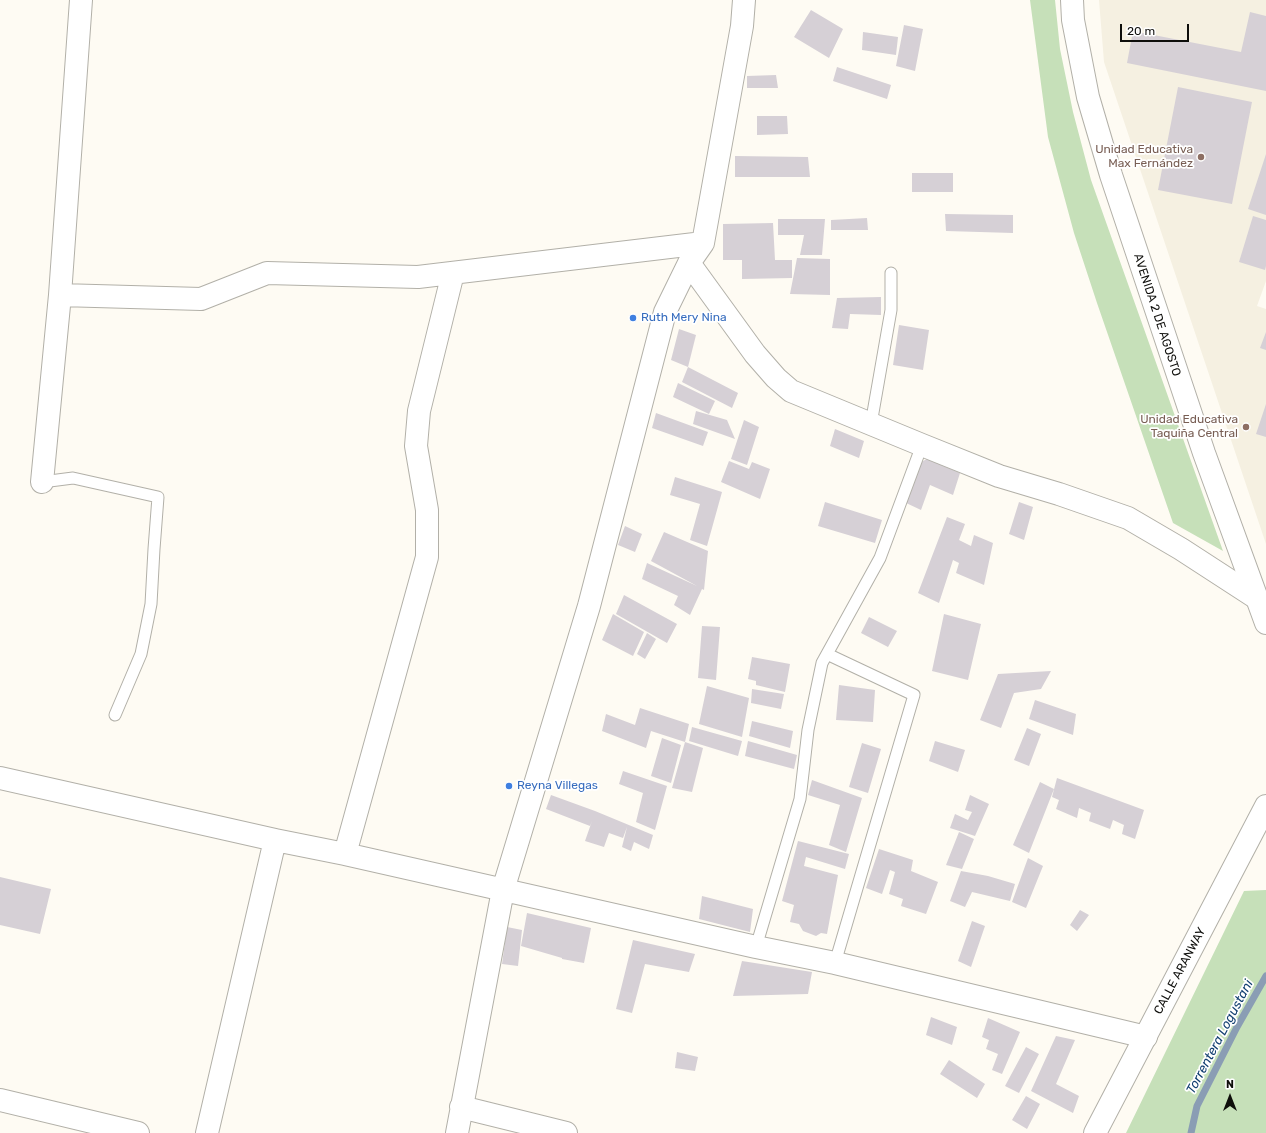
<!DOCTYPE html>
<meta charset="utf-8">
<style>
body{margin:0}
#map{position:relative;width:1266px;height:1133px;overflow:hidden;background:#fefbf3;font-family:Rubik,sans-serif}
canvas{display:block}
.north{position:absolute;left:1210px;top:1077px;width:40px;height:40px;-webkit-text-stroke:3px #fff;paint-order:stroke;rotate:0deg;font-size:11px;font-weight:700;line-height:16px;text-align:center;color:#0e0e0b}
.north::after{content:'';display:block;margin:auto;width:14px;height:18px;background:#0e0e0b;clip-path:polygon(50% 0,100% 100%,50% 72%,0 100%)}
.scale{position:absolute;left:1120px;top:24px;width:69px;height:18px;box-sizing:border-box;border:2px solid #0e0e0b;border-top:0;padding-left:5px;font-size:12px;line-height:14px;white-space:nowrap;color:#0e0e0b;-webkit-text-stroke:3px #fff;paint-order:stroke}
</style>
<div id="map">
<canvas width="1266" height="1133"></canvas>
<div class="north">N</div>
<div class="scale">20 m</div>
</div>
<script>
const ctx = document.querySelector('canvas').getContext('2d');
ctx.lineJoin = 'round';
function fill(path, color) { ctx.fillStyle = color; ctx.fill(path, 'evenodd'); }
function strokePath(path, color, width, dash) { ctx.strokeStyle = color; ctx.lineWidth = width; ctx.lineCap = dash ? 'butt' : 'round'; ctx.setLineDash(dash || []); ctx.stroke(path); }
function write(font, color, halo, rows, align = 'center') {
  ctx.font = font + ' Rubik,sans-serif'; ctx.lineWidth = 3.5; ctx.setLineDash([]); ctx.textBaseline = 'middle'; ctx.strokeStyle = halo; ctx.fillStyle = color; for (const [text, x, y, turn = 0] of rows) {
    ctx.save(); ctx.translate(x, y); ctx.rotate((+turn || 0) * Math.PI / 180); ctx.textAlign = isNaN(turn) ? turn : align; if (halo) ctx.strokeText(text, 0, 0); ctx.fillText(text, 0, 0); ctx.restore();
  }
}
fill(new Path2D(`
 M1099 0H1266V281L1257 306 1266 309V544L1104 62Z`), '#f5f0e1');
fill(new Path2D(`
 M1030 0H1055L1060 49 1073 112 1091 180 1223 551 1173 523 1097 303 1074 233 1048 137Z
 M1266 890V1133H1126L1244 891Z`), '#c6e0b9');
strokePath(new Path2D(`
 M1191 1133 1197 1106 1237 1027 1266 976`), '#8a9db4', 7);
fill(new Path2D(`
 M811 10 843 29 829 58 794 37Z
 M1250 12 1266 16V91L1127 63 1133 31 1241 52Z
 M904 25 923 29 915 71 896 66Z
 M863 32 898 37 896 55 862 50Z
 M837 67 891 85 887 99 833 81Z
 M776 75 778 88H747V76Z
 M1178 87 1252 102 1232 204 1158 190Z
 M757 116H787L788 134 757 135Z
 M1266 154V215L1248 209Z
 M735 156 808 157 810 177H735Z
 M912 173H953V192H912Z
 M945 214 1013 215V233L946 231Z
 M1253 216 1266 220V266L1265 270 1239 262Z
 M867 218 868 230H831V220Z
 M778 219H825L822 255H800L804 235H778Z
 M773 223 775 260H792V278L742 279V260H723V224Z
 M797 258 830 259V295L790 294Z
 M881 297V315L850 314 848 329 832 328 837 298Z
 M899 325 929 330 923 370 893 365Z
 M679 329 696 335 688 367 671 360Z
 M1266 332V350L1260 348Z
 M688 367 738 393 732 408 682 382Z
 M678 383 715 401 709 414 673 397Z
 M1266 404V437L1256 434Z
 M696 411 727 420 735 439 693 424Z
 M656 413 708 432 703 446 652 428Z
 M744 420 759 427 747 465 731 459Z
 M835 429 864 441 859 458 830 446Z
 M927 459 960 473 953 495 930 485 921 510 904 502 917 464Z
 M729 461 749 469 752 462 770 469 760 499 721 482Z
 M675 477 722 492 707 546 690 540 700 504 670 495Z
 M825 502 882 520 875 543 818 526Z
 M1019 502 1033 507 1024 540 1009 534Z
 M947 517 965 524 959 540 971 546 974 535 993 543 984 585 956 573 959 563 953 560 939 603 918 593Z
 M625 526 642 534 635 552 618 545Z
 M664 532 708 551 704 590 702 589 690 615 674 605 678 596 642 579 647 563 697 586 651 561Z
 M624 595 677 624 667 643 616 614Z
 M613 614 644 632 633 656 602 640Z
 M944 614 981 624 968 680 932 671Z
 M869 617 897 631 888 647 861 633Z
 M702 626 720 627 716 680 698 678Z
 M647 633 656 639 645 659 637 654Z
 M752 657 790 664 785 692 756 685V681L748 679Z
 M1051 671 1041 689 1014 693 1001 728 980 720 998 674Z
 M839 685 875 690 873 722 836 720Z
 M707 686 749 698 742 737 699 724Z
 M752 689 784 694 781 709 751 703Z
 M1035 700 1076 714 1073 735 1029 719Z
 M640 708 689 724 685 742 703 748 692 792 672 788 685 742 651 731 646 748 602 731 606 714 635 725Z
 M752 721 793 731 790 748 749 736Z
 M692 727 742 741 738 756 689 741Z
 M1027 728 1041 734 1029 766 1014 760Z
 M662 738 681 745 671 783 651 776Z
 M748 741 797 755 794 769 745 756Z
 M935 741 965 750 958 772 929 761Z
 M862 743 881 749 868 793 849 787Z
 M623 771 667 786 655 830 636 822 643 793 619 784Z
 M1057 778 1144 810 1135 839 1122 834 1124 825 1113 820 1110 829 1089 821 1091 813 1079 808 1077 818 1056 809 1059 800 1052 797Z
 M812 780 862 798 846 852 829 845 840 805 808 795Z
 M1040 782 1054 789 1029 853 1013 845Z
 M551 795 595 811 653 835 649 849 634 842 631 851 622 847 627 827 623 838 609 833 604 847 585 841 592 821 590 826 546 809Z
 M970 795 989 804 975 836 950 828 955 814 968 820 972 812 965 810Z
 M959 832 974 839 962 869 946 865Z
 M798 841 849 854 845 869 806 857 804 866 838 875 827 934 821 933 816 936 803 931 799 924 790 922 794 905 782 901Z
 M879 849 913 860 911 871 938 882 926 914 901 906 903 899 889 894 895 872 890 870 882 894 866 888Z
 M1028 858 1043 866 1026 908 1012 902Z
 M961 871 988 876 1015 884 1010 901 972 892 965 907 950 901Z
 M0 877 51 889 40 934 0 925Z
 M702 896 753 909 750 932 699 919Z
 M1080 910 1089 915 1077 931 1070 925Z
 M527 913 591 928 584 963 562 959V958L521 946Z
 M972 921 985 926 971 967 958 961Z
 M507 927 522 930 518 966 502 964Z
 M633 940 695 954 689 972 645 964 632 1013 616 1009Z
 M742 961 812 972 808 994 733 996Z
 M931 1017 957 1027 952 1045 926 1035Z
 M988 1018 1020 1032 1002 1074 992 1070 998 1054 986 1049 989 1040 982 1037Z
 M1056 1036 1075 1040 1056 1084 1079 1096 1073 1113 1031 1091Z
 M1026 1047 1039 1054 1019 1093 1005 1086Z
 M677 1052 698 1057 695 1071 675 1068Z
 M949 1060 985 1084 977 1098 940 1074Z
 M1026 1096 1040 1104 1027 1129 1012 1120Z`), '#d6d0d6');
const service = new Path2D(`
 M871 424 891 310V273
 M42 482 73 478 158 497 154 549 151 604 141 654 115 715
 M827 654 914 695 835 963
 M756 947 800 799 808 730 822 663 880 558 922 445`);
const minor = new Path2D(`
 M689 263 755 354 776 378 791 391 922 445 999 476 1059 494 1128 518 1181 549 1258 599
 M60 295 201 299 267 273 418 277 703 243
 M42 482 60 295 81 0
 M0 778 275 840 345 854 756 947 835 963 1146 1037
 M345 854 427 557V510L416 446 419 411 453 273
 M0 1100 138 1133
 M461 1107 566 1133
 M207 1133 275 840
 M457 1133 503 890 589 606 665 312 689 263 703 243 742 26 744 0`);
const tertiary = new Path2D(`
 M1072 0 1073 20 1088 97 1111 175 1204 453 1266 623
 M1095 1133 1266 806`);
strokePath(service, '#b2b0a8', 13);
strokePath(minor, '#b2b0a8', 24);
strokePath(tertiary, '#b2b0a8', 24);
strokePath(service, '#fff', 11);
strokePath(minor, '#fff', 22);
strokePath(tertiary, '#fff', 22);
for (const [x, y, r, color] of [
 [1201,157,4,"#8d6e63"],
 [633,318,4,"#3f7fe0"],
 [1246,427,4,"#8d6e63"],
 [509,786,4,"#3f7fe0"]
]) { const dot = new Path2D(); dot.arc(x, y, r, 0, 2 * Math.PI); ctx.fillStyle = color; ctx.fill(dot); strokePath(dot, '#fff', 1.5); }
write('12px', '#785e54', '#fff', [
 ["Unidad Educativa",1193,150],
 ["Max Fernández",1193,164],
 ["Unidad Educativa",1238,420],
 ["Taquiña Central",1238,434]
], 'right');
write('12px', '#0e0e0b', '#fff', [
 ["AVENIDA 2 DE AGOSTO",1157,315,72],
 ["CALLE ARANWAY",1180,971,-62]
]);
write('12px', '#366cbe', '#fff', [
 ["Ruth Mery Nina",641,318],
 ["Reyna Villegas",517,786]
], 'left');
write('italic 13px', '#134071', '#fff', [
 ["Torrentera Logustani",1220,1037,-62]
]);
</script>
